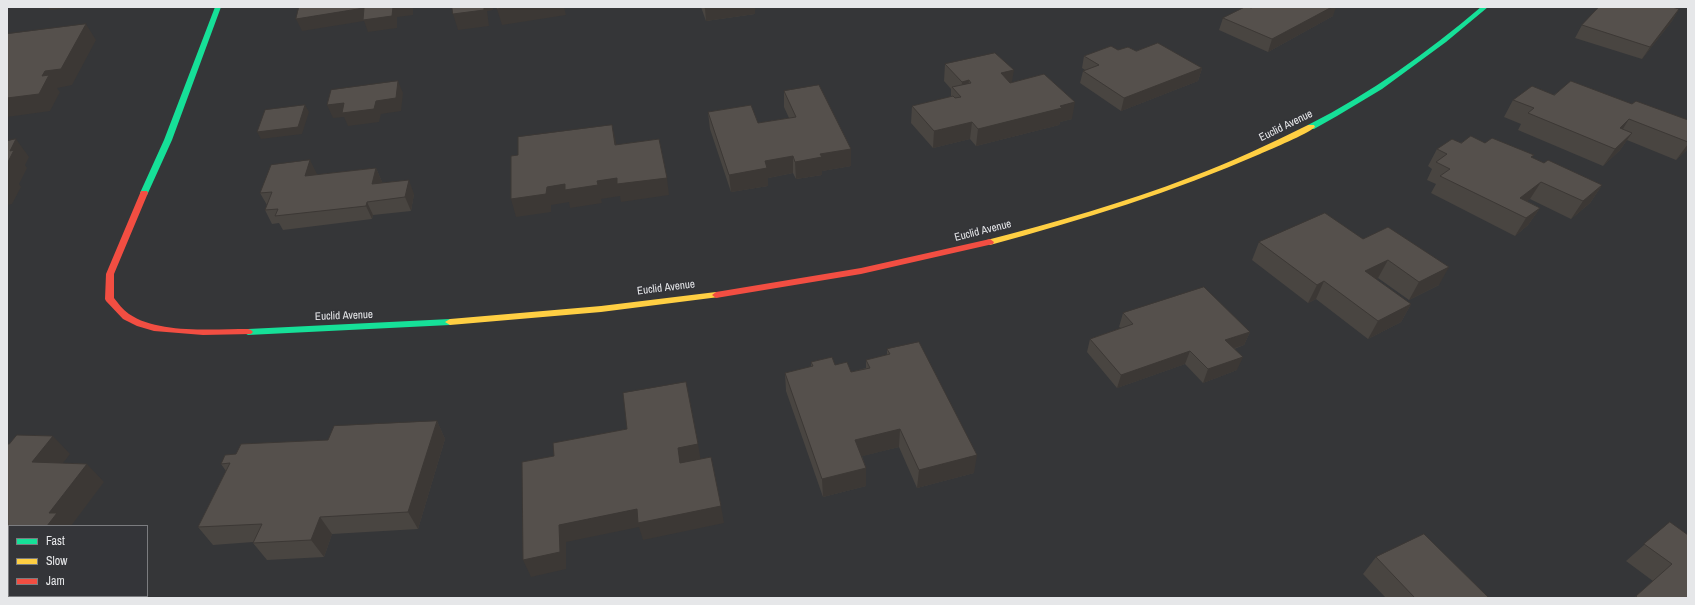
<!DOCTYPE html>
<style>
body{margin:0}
#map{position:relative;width:1695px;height:605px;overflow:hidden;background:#353638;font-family:"Archivo Narrow",sans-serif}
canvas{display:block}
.frame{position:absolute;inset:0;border:8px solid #e6e7e9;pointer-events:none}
.legend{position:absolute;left:8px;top:525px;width:140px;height:72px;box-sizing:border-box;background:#343539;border:1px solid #7b7c7f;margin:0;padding:5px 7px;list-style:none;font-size:12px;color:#e6e7e9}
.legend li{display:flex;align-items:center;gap:8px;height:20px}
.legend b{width:20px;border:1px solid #7b7c7f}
</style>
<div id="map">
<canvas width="1695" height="605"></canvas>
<div class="frame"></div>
<ul class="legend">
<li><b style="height:5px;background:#16e098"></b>Fast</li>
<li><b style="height:5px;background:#ffcf43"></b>Slow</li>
<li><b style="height:5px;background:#f24e42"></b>Jam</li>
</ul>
</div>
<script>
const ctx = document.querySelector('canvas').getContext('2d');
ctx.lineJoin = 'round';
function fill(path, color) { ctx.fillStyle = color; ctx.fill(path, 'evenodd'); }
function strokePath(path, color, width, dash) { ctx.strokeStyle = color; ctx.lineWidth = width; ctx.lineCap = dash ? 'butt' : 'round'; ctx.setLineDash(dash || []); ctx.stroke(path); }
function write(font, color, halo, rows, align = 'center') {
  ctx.font = font + ' "Archivo Narrow",sans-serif'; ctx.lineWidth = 3; ctx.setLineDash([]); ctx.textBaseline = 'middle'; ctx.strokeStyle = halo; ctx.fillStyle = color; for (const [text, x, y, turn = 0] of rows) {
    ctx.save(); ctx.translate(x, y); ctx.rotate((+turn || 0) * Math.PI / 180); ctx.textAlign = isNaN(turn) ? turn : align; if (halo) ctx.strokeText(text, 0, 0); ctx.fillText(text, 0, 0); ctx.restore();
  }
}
fill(new Path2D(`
 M215 7H221L172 140 148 193 147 195H141L140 193 164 140Z
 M1481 7H1488L1446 42 1382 89 1337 116 1314 129H1308V125C1371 93 1427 53 1481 7Z
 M450 319 455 322 450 325 248 335 243 332 248 329Z`), '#16e098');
fill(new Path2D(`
 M1308 125H1314L1315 127C1306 135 1273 148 1260 154 1173 192 1082 220 990 245L986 242 987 240C1056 222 1124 203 1191 177 1231 162 1270 144 1308 125Z
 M716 292 720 295 719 297 601 312 450 325 445 322 450 319 601 306Z`), '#ffcf43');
fill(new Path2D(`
 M141 191H147L148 193 114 274V298C118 303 123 310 129 314 158 334 213 329 248 329L251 330 253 332 251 334 203 335 154 331 137 326 123 319 106 301 105 299 106 274Z
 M990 239 994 242 993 244 861 274 716 298 712 295 716 292 861 268Z`), '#f24e42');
fill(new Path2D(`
 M701 7H755V14L706 21Z
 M1251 8 1333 16 1268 52 1219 30 1223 18Z
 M1679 9 1672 21 1642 59 1575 38 1582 25Z
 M1118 50 1136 51 1202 68 1198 81 1121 111 1080 83 1083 71 1085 70 1082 68 1084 56Z
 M945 64 1012 82 1072 119 1060 122 1059 125 976 146 970 139 933 148 911 123 912 106 951 97V89L944 81Z
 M784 91 851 149V166L822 171V175L796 179 793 173 768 178V186L731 192 710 129 708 112 758 123 789 118 784 107Z
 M1554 95 1632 104 1688 120V149L1676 160 1627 140 1620 150 1603 166 1518 130 1521 124 1504 117 1513 100Z
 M1461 143H1485L1532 158 1544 163 1602 185 1590 203 1571 219 1530 199 1527 201 1540 208 1528 225 1515 236 1431 193 1436 184 1427 180 1432 169 1428 166 1437 149Z
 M376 168 382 182 381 183 414 194 411 211 373 215 372 219 283 230 279 223 272 224 265 210 267 205 260 193 317 174 316 175Z
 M1363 239 1439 285 1409 300 1378 278 1376 279 1411 304 1401 322 1368 339 1316 299 1308 303 1252 260 1259 242Z
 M1123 313 1250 332 1244 345 1234 349 1237 370 1203 383 1185 364 1117 388 1087 352 1090 339 1121 328 1119 327Z
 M887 349 974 473 917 488 899 447 862 456 866 468V486L823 497 786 391 785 373 811 367V362L835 365 851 372 866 368V360L887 355Z
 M437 421 445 439 418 529 332 534 324 557 267 560 253 543V542L213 545 198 527 226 471 221 464 236 454 328 440Z
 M1670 522 1688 598H1634L1653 581 1626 561Z
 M1376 557 1489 598H1386L1363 574Z`), '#494541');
fill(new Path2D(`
 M47 7H76L50 10Z
 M393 7H413V15L397 17V28L368 32 364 21 302 31 296 19 364 8Z
 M484 7H496L493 8V10L487 11 489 26 458 30 453 14Z
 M496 7H564L566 15 502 25 497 9Z
 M716 7H755V14L706 21 705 8Z
 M1332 7H1336L1333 16 1268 52 1272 39Z
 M1679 9 1672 21 1642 59 1650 47Z
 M86 24 96 40 72 85 57 88 60 92 50 111 7 117V98L42 76 45 71Z
 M1202 68 1198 81 1121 111 1124 98Z
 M1014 70 1011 87 1001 73Z
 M969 80 967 97 961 98 962 82Z
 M398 81 403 93 401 111 381 114 379 122 348 126 344 117 333 118 327 105 344 103Z
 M1075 102 1072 119 1060 122 1059 125 976 146 978 129Z
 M305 105 309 112 302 134 261 139 257 132Z
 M1629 119 1618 137 1620 128Z
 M972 122 970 139 933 148 934 131Z
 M612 125 616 142 618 162 615 145Z
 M1632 133 1620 150 1603 166 1615 149Z
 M16 139 29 157 25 165 27 168 19 184 21 187 12 204 7 205V164L10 151Z
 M1688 144V149L1676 160Z
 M851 149V166L822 171V175L796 179 795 162 820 154Z
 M793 156V173L768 178V186L731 192 729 175 765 161Z
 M310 160 317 174 311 190 305 176Z
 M376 168 382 182 378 198 372 184Z
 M617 178H667L669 195 621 202 620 196 601 199 602 203 570 208 569 202 551 205V212L516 217 511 199 547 187 565 184 597 181Z
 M409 180 414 194 411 211 405 197Z
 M1541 182 1530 199 1514 212 1520 198Z
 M1602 185 1590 203 1571 219 1583 201Z
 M367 202 373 215 372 219 366 206Z
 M1540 208 1528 225 1515 236 1526 218Z
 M1388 260 1378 278 1356 289 1365 271Z
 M1449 267 1439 285 1409 300 1419 282Z
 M1324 281 1316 299 1308 303 1317 285Z
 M1411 304 1401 322 1368 339 1378 321Z
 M1250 332 1244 345 1220 353 1225 340Z
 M1190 351 1185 364 1117 388 1121 375Z
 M1243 357 1237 370 1203 383 1208 369Z
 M437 421 445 439 418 529 408 512Z
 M900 429 899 447 855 458V440Z
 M53 436 70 454 50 480 32 462Z
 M698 444 701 462 680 463 678 448Z
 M977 455 974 473 917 488 919 470Z
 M87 464 104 482 71 526H47L49 513Z
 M866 468V486L823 497 822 479Z
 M721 506 724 523 643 540 639 527 566 542V569L531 577 523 560 559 525 637 509Z
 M320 517 332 534 324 557 311 540Z
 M12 596H44L43 598H10Z`), '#3c3835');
const building = new Path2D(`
 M299 7H393L392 16 363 20 364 8 296 19Z
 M452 7H484V10L453 14Z
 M497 7H509L497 9Z
 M704 7H716L705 8Z
 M1245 7H1249L1251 8 1253 7H1332L1272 39 1223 18Z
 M1599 7H1672L1679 9 1650 47 1582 25Z
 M86 24 61 69 45 71 42 76 49 75 39 94 7 98V34Z
 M1158 43 1202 68 1124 98 1083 71 1099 65 1084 56 1111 46 1118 50 1128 47 1136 51Z
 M995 53 1014 70 1001 73 1010 83 1044 74 1075 102 1060 106 1062 108 978 129 972 122 934 131 912 106 953 96 955 98 961 97 952 87 971 83 969 80 962 82 945 64Z
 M398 81 396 98 376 101 374 109 342 113 344 103 327 105 331 90Z
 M1571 81 1632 104 1636 101 1688 120V142L1629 119 1620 128 1632 133 1615 149 1528 113 1534 108 1513 100 1532 86 1554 95Z
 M819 85 851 149 820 154 822 157 795 162 793 156 765 161 767 168 729 175 708 112 751 105 758 123 796 117 784 91Z
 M305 105 298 127 257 132 265 110Z
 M612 125 615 145 659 139 667 178 617 184V178L597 181 598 185 565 190V184L547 187 546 194 511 199V156L518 155V137Z
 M1471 136 1485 143 1492 138 1534 155 1531 157 1544 163 1548 160 1602 185 1583 201 1541 182 1520 198 1540 208 1526 218 1440 176 1450 169 1436 162 1447 154 1437 149 1452 139 1461 143Z
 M16 139 10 151 14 150 7 164V141Z
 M310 160 305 176 376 168 372 184 409 180 405 197 367 202 366 206 275 216 278 209 265 210 272 192 260 193 271 165Z
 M1325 213 1363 239 1388 227 1449 267 1419 282 1388 260 1365 271 1411 304 1378 321 1324 281 1317 285 1259 242Z
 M1204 287 1250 332 1225 340 1243 357 1208 369 1190 351 1121 375 1090 339 1133 324 1123 313Z
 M919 342 977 455 919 470 900 429 855 440 866 468 822 479 785 373 813 366 811 362 832 357 835 365 847 362 851 372 870 368 866 360 890 354 887 349Z
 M686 382 698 444 678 448 680 463 711 457 721 506 638 523 637 509 559 525 560 552 523 560 522 462 554 456 553 443 627 429 623 393Z
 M437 421 408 512 320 517 311 540 253 543 262 524 198 527 230 463 221 464 225 455 236 454 241 444 328 440 334 426Z
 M17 435 53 436 32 462 87 464 49 513H57L47 526H9V596H12L10 598H7V444H9Z
 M1670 522 1688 535V598H1638L1636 596 1672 564 1644 544Z
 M1424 534 1489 598H1415L1376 557Z`);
fill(building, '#55504c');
strokePath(building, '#3c3835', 1);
write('11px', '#e6e7e9', '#343539', [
 ["Euclid Avenue",1286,126,-26],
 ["Euclid Avenue",983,231,-14],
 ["Euclid Avenue",666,288,-7],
 ["Euclid Avenue",344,316,-2]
]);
</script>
